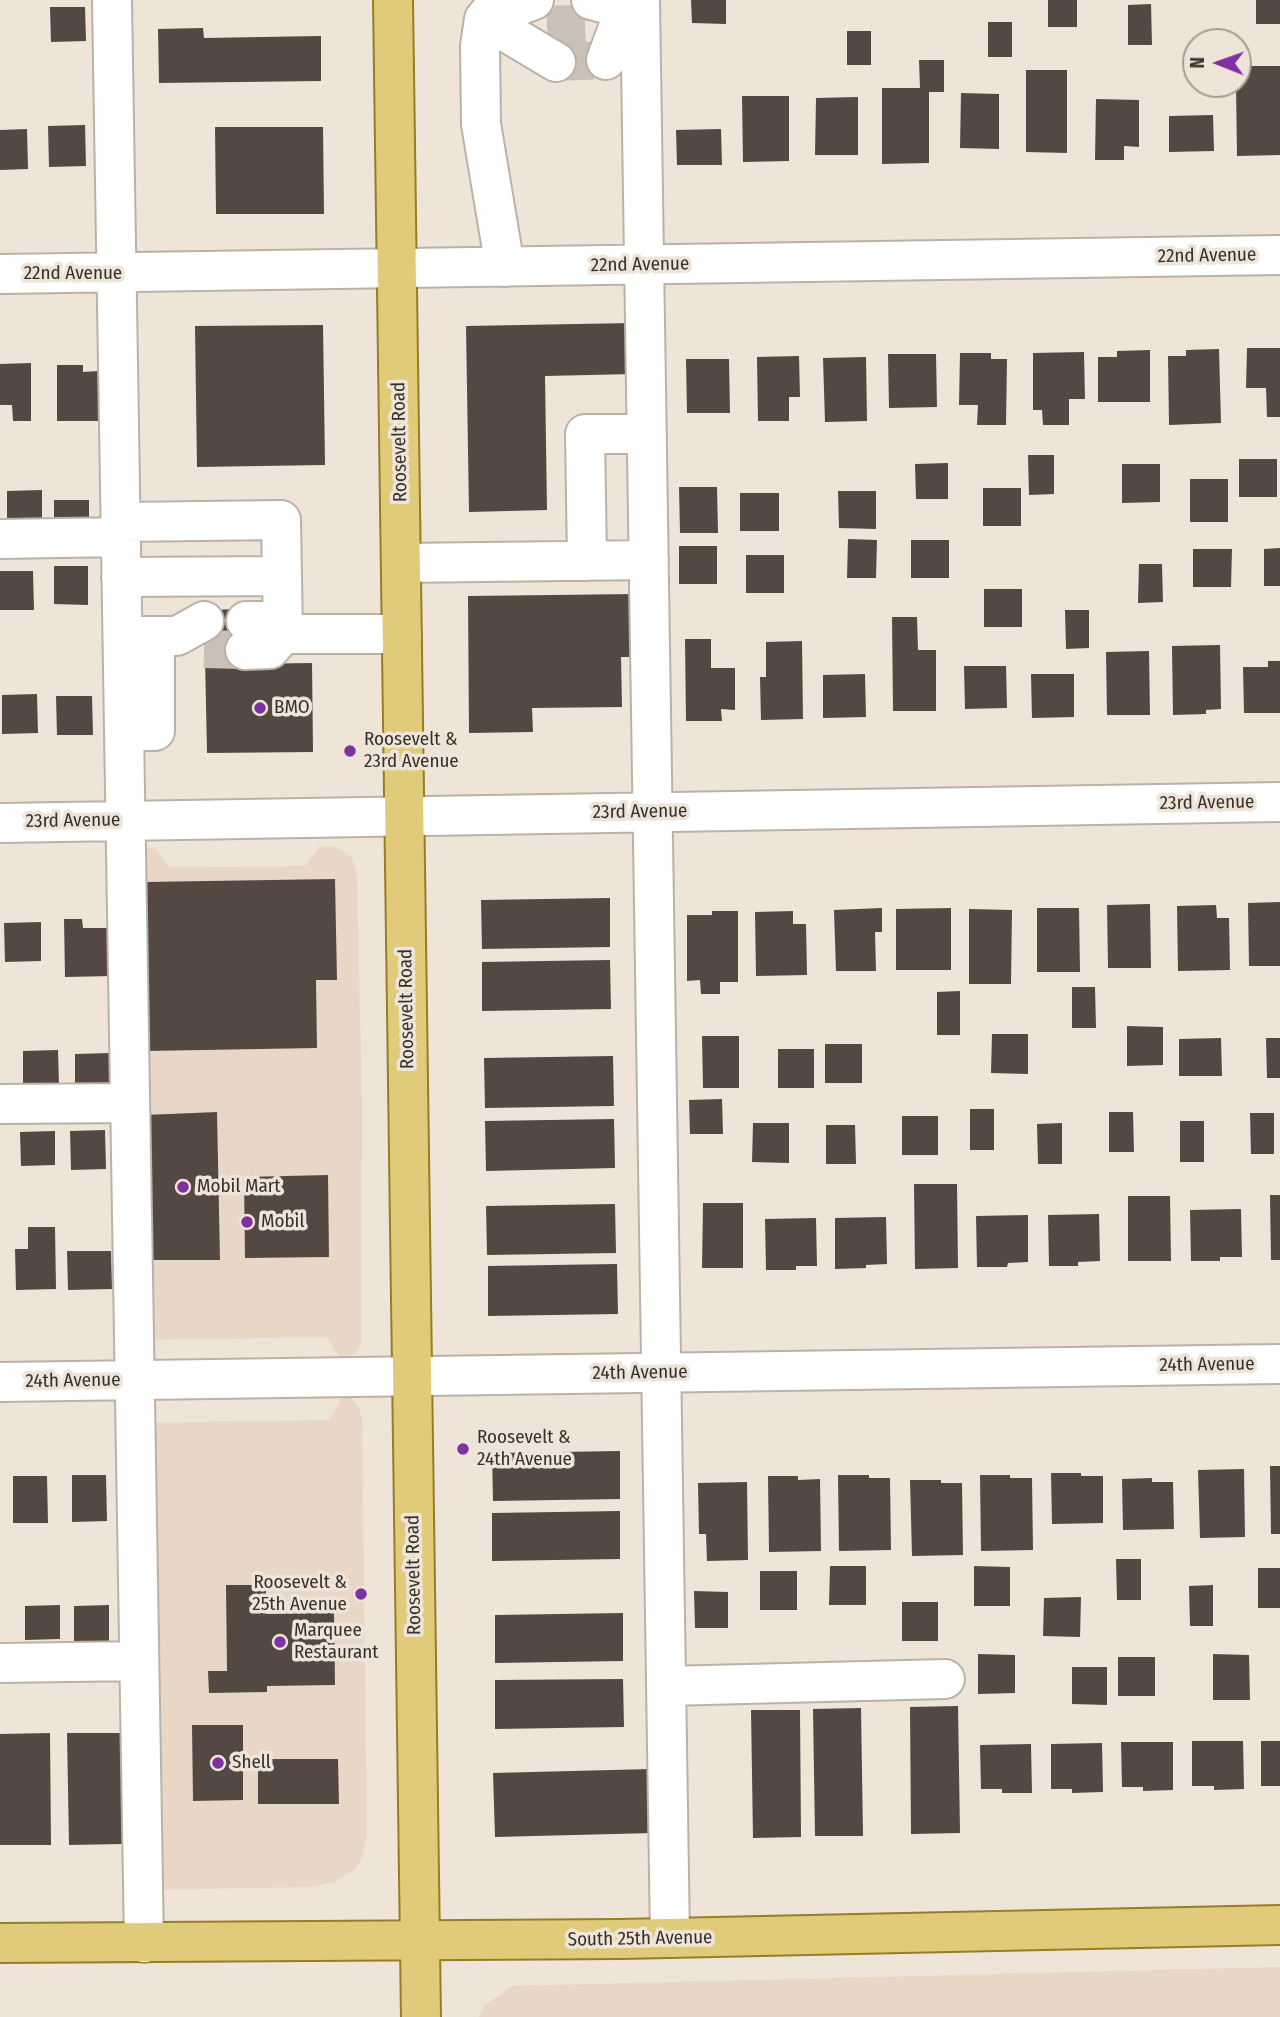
<!DOCTYPE html>
<style>
body{margin:0}
#map{position:relative;width:1280px;height:2017px;overflow:hidden;background:#efe4d8;font-family:"Fira Sans Condensed",sans-serif}
canvas{display:block}
.north{position:absolute;left:1182px;top:28px;width:70px;height:70px;box-sizing:border-box;background:#efe4d8;border:2px solid #a59c94;border-radius:50%;rotate:271deg;font-size:19px;font-weight:700;line-height:28px;text-align:center;color:#35312d}
.north::after{content:'';display:block;margin:auto;width:24px;height:32px;background:#7f31a2;clip-path:polygon(50% 0,100% 100%,50% 72%,0 100%)}
</style>
<div id="map">
<canvas width="1280" height="2017"></canvas>
<div class="north">N</div>
</div>
<script>
const ctx = document.querySelector('canvas').getContext('2d');
ctx.lineJoin = 'round';
function fill(path, color) { ctx.fillStyle = color; ctx.fill(path, 'evenodd'); }
function strokePath(path, color, width, dash) { ctx.strokeStyle = color; ctx.lineWidth = width; ctx.lineCap = dash ? 'butt' : 'round'; ctx.setLineDash(dash || []); ctx.stroke(path); }
function write(font, color, halo, rows, align = 'center') {
  ctx.font = font + ' "Fira Sans Condensed",sans-serif'; ctx.lineWidth = 7; ctx.setLineDash([]); ctx.textBaseline = 'middle'; ctx.strokeStyle = halo; ctx.fillStyle = color; for (const [text, x, y, turn = 0] of rows) {
    ctx.save(); ctx.translate(x, y); ctx.rotate((+turn || 0) * Math.PI / 180); ctx.textAlign = isNaN(turn) ? turn : align; if (halo) ctx.strokeText(text, 0, 0); ctx.fillText(text, 0, 0); ctx.restore();
  }
}
fill(new Path2D(`
 M320 846 334 847 343 851 352 858 357 875 362 1108 361 1345 355 1354 340 1358 327 1337 134 1340 126 850 155 848 169 867 305 866Z
 M343 1397 351 1398 358 1406 362 1418 367 1835 361 1861 355 1869 336 1881 311 1887 143 1890 135 1423 329 1420Z
 M1280 1967V2017H479L485 2005 513 1986Z`), '#e8d7c6');
fill(new Path2D(`
 M691 0H726V24L692 23Z
 M1048 0H1077V27H1048Z
 M1256 0H1280V24H1256Z
 M1151 4 1152 45H1128V5Z
 M50 7H85L86 41 51 42Z
 M988 22H1012V57H988Z
 M203 28 204 38 321 36V81L159 83 158 29Z
 M847 31H871V65H847Z
 M919 60H944V92H929V163L882 164V88H920Z
 M1238 66H1280V155L1237 156 1236 84H1238Z
 M1026 70H1067V153L1026 152Z
 M961 93 999 94V149L960 148Z
 M742 96H789V161L743 162Z
 M858 97V155H815L816 98Z
 M1096 99 1139 100V147L1124 146V160H1095Z
 M1213 115 1214 151 1169 152V116Z
 M85 125 86 166 49 167 48 126Z
 M215 127H323L324 214H216Z
 M27 129 28 169 0 170V130Z
 M721 129 722 165H677L676 130Z
 M632 323 633 374 545 376 547 510 469 512 466 326Z
 M323 325 325 465 197 467 195 326Z
 M1247 348H1280V417H1267L1266 388H1246Z
 M1219 349 1221 423 1169 425 1168 356H1186V350Z
 M1150 350V402H1098V357H1117V351Z
 M1084 352 1085 399H1069V425H1043L1042 410H1033V353Z
 M960 353H991V359H1007L1006 425H977L978 405H959Z
 M888 354H936L937 407 889 408Z
 M799 356 800 397H789V421H758L757 357Z
 M866 357 867 421 825 422 823 358Z
 M686 359H729L730 413H687Z
 M31 363V421H13L12 405H0V364Z
 M57 365H83V372L98 371V421H57Z
 M1028 455H1054V494L1029 495Z
 M1239 459H1277V497H1239Z
 M948 463V499H916L915 464Z
 M1122 464H1160V502L1122 503Z
 M1190 479H1228V522H1190Z
 M679 487H717L718 533H680Z
 M983 488H1021V526H983Z
 M42 490V529L7 530V491Z
 M838 491H876V529L839 528Z
 M740 493H779V531H740Z
 M54 500H89V527H54Z
 M848 539 877 540 876 578H847Z
 M911 540H949V578H911Z
 M679 546H717V584H679Z
 M1280 548V586H1264V549Z
 M1193 549H1232L1231 587H1193Z
 M746 555H784V593H746Z
 M1139 564H1162L1163 602 1138 603Z
 M54 566H88V605L54 604Z
 M0 571H33L34 610H0Z
 M984 589H1022V627H984Z
 M637 594 638 657H621L622 707 532 708 533 732 469 733 468 596Z
 M242 609 243 664 312 663 313 752 207 753 204 610Z
 M1065 610H1089V648L1066 649Z
 M892 617H917L918 650H936V711H893Z
 M685 639H711V668H735V710L721 709 722 721H686Z
 M802 641 803 719 761 720 760 677H766V642Z
 M1220 645 1221 709 1206 710V714L1173 715 1172 646Z
 M1149 651 1150 715H1107L1106 652Z
 M1268 661H1280V713H1244L1243 667H1268Z
 M964 666H1006L1007 708 965 709Z
 M865 674 866 717 823 718V675Z
 M1031 674H1074V717L1032 718Z
 M37 694 38 733 2 734V695Z
 M56 696H92L93 735H57Z
 M335 879 337 980H316L317 1048 146 1051 145 882Z
 M610 898V947L482 949 481 900Z
 M1280 902V966H1249L1248 903Z
 M1150 904 1151 968H1108L1107 905Z
 M1216 905 1217 918H1229L1230 970 1178 971 1177 906Z
 M882 908V932H875L876 971H836L834 910Z
 M951 908V970H896V909Z
 M1037 908H1079L1080 972H1037Z
 M969 909 1012 910 1011 984H969Z
 M712 911H738V982H720V994H701L700 980 687 981V915H712Z
 M793 911V924H806L807 975 756 976 755 912Z
 M64 919H82L83 928H111L112 976 65 977Z
 M41 922V961L5 962 4 923Z
 M610 960 611 1009 482 1011V962Z
 M1072 987H1095L1096 1028H1072Z
 M960 991V1035H937V992Z
 M1127 1026 1163 1027V1065L1127 1066Z
 M992 1034H1028V1074L991 1073Z
 M702 1036H739V1088H703Z
 M1221 1038 1222 1076H1179V1039Z
 M1266 1038H1280V1078H1267Z
 M825 1044H862V1083H825Z
 M778 1049H814V1088H778Z
 M58 1050 59 1085H23V1051Z
 M110 1053 111 1088 75 1089V1054Z
 M613 1056 614 1106 485 1108 484 1058Z
 M722 1099 723 1134H690L689 1100Z
 M970 1109H994V1150H970Z
 M217 1112 220 1260H149L145 1115Z
 M1109 1112H1133L1134 1152H1109Z
 M1250 1113H1274V1154H1251Z
 M902 1116H938V1155H902Z
 M614 1119 615 1168 486 1171 485 1121Z
 M1180 1121H1204V1162H1180Z
 M753 1123H789V1163L752 1162Z
 M1062 1123V1164H1038L1037 1124Z
 M826 1125H855L856 1164H826Z
 M105 1130 106 1169 71 1170 70 1131Z
 M55 1131V1165L21 1166 20 1132Z
 M328 1175 329 1257 245 1258 244 1177Z
 M914 1184H957L958 1268 915 1269Z
 M1270 1195H1280V1260H1271Z
 M1128 1196H1170L1171 1261H1128Z
 M703 1203H743V1268H702Z
 M615 1204 616 1253 487 1255 486 1206Z
 M1241 1209 1242 1257H1220V1261H1191L1190 1210Z
 M1099 1214 1100 1261 1078 1262V1266H1049L1048 1215Z
 M1028 1215V1262L1008 1263 1007 1267H977L976 1216Z
 M886 1217 887 1264 866 1265V1268L835 1269V1218Z
 M816 1218 817 1266H796V1270H766L765 1219Z
 M28 1227H55L56 1289 16 1290 15 1249H28Z
 M67 1251H111L112 1289 68 1290Z
 M617 1264 618 1314 488 1316V1266Z
 M620 1451V1499L493 1501 492 1453Z
 M1270 1466H1280V1534H1271Z
 M1244 1469 1245 1537 1200 1538 1198 1470Z
 M1051 1473H1081V1476H1103V1523L1052 1524Z
 M72 1475H106L107 1521 72 1522Z
 M838 1475H869V1478H890L891 1550 839 1551Z
 M980 1475H1010V1478H1032L1033 1550 981 1551Z
 M13 1476H47L48 1523H13Z
 M768 1476H798V1480L820 1479 821 1551 769 1552Z
 M1152 1478V1482H1173L1174 1529 1123 1530 1122 1479Z
 M910 1480H941V1483H962L963 1555 912 1556Z
 M747 1482 748 1560 707 1561 706 1534H699L698 1483Z
 M620 1511V1559L492 1561V1513Z
 M1116 1559H1141V1600H1117Z
 M830 1566H866V1605H829Z
 M974 1566 1010 1567V1606H974Z
 M1258 1568H1280V1608H1258Z
 M760 1571H797V1610H760Z
 M226 1585H266V1614L334 1613 335 1685 267 1686V1692L209 1693 208 1671H227Z
 M1213 1585V1626H1190L1189 1586Z
 M694 1591 728 1592V1628H695Z
 M1081 1597 1080 1637 1043 1636 1044 1598Z
 M902 1602H938V1641H902Z
 M60 1605V1639L25 1640V1606Z
 M109 1605V1641H74V1606Z
 M623 1613V1661L495 1663V1615Z
 M978 1654 1015 1655V1693L978 1694Z
 M1213 1654 1249 1655 1250 1700H1213Z
 M1118 1657H1155V1696H1118Z
 M1072 1667H1107V1705L1072 1704Z
 M623 1679 624 1727 495 1729V1680Z
 M958 1706 960 1833 911 1834 910 1707Z
 M861 1708 863 1836H815L813 1709Z
 M751 1710H800L801 1837 753 1838Z
 M192 1725H243V1800L193 1801Z
 M50 1733 51 1845H0V1734Z
 M67 1733H121L122 1844 69 1845Z
 M1192 1741H1243L1244 1789 1214 1790V1786H1192Z
 M1261 1741H1280V1786H1261Z
 M1121 1742H1173V1790L1143 1791V1787H1122Z
 M1102 1743 1103 1792 1072 1793V1789H1051V1744Z
 M1031 1744 1032 1793H1002V1789H981L980 1745Z
 M258 1759H338L339 1804H258Z
 M651 1769 653 1833 495 1837 493 1773Z`), '#544842');
strokePath(new Path2D(`
 M547 25 595 23
 M556 62 606 60
 M204 649 245 650`), '#cac0b6', 38, [38, 19]);
const minor = new Path2D(`
 M112 0 144 1943
 M500 0 484 19 480 46 481 124 505 267
 M591 0 625 9 640 8
 M640 0 670 1938
 M484 19 556 62
 M484 19 534 0
 M606 60 625 9
 M0 274 1280 255
 M121 522 281 520 283 634H402
 M0 539 121 537
 M587 561 585 434H647
 M401 563 649 560
 M121 577 282 576
 M246 621H269L283 634
 M130 636H177L204 621
 M245 650 270 649 283 634
 M124 731H155V636
 M0 823 1280 802
 M0 1104 130 1103
 M0 1382 1280 1364
 M0 1663 139 1661
 M666 1686 945 1679`);
const major = new Path2D(`
 M393 0 421 2017
 M0 1943 621 1939 1280 1925`);
strokePath(minor, '#bcb1a6', 42);
strokePath(major, '#967e25', 42);
strokePath(minor, '#fff', 38);
strokePath(major, '#dfcb7a', 38);
for (const [x, y, r, color] of [
 [260,708,7,"#7f31a2"],
 [350,751,7,"#7f31a2"],
 [183,1187,7,"#7f31a2"],
 [247,1222,7,"#7f31a2"],
 [463,1449,7,"#7f31a2"],
 [361,1594,7,"#7f31a2"],
 [280,1642,7,"#7f31a2"],
 [218,1763,7,"#7f31a2"]
]) { const dot = new Path2D(); dot.arc(x, y, r, 0, 2 * Math.PI); ctx.fillStyle = color; ctx.fill(dot); strokePath(dot, '#efe4d8', 2.5); }
write('19px', '#35312d', '#efe4d8', [
 ["22nd Avenue",1207,256,-1],
 ["22nd Avenue",640,265,-1],
 ["22nd Avenue",73,274],
 ["Roosevelt Road",400,442,-91],
 ["23rd Avenue",1207,803,-1],
 ["23rd Avenue",640,812,-1],
 ["23rd Avenue",73,821,-1],
 ["Roosevelt Road",407,1009,-91],
 ["24th Avenue",1207,1365,-1],
 ["24th Avenue",640,1373,-1],
 ["24th Avenue",73,1381,-1],
 ["Roosevelt Road",414,1575,-91],
 ["South 25th Avenue",640,1939,-1]
]);
write('19px', '#35312d', '#efe4d8', [
 ["BMO",274,708],
 ["Roosevelt &",364,740],
 ["23rd Avenue",364,762],
 ["Mobil Mart",197,1187],
 ["Mobil",261,1222],
 ["Roosevelt &",477,1438],
 ["24th Avenue",477,1460],
 ["Roosevelt &",347,1583,"right"],
 ["25th Avenue",347,1605,"right"],
 ["Marquee",294,1631],
 ["Restaurant",294,1653],
 ["Shell",232,1763]
], 'left');
</script>
